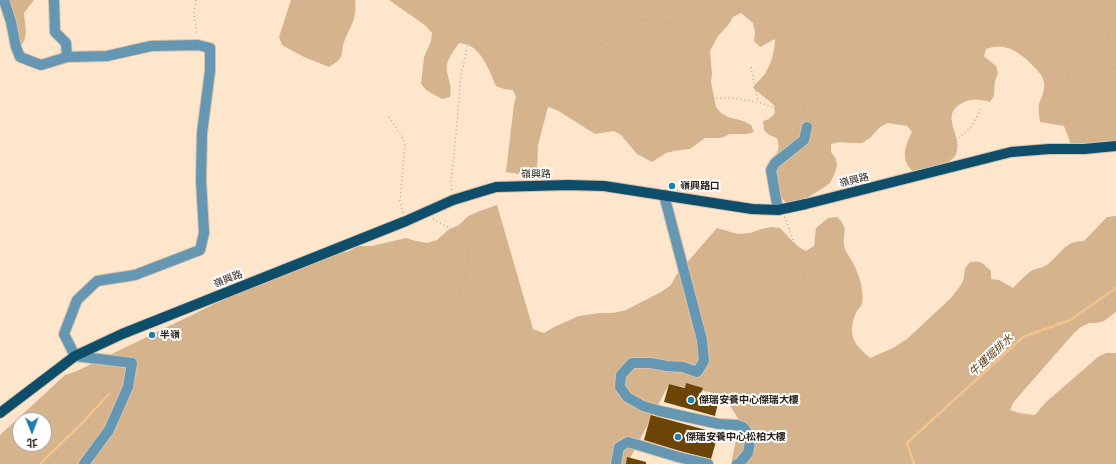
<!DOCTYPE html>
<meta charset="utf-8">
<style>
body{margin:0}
#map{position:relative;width:1116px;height:464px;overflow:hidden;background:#fde6cc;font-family:Commissioner,"Noto Sans TC",sans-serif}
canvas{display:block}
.north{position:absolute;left:12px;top:412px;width:40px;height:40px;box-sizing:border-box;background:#fff;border:1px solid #aaa7a3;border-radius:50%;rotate:179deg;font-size:11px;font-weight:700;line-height:16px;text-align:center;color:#2a2218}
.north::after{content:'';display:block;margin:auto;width:14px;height:18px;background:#1b80aa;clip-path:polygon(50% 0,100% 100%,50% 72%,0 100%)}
</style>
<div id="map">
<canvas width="1116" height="464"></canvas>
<div class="north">北</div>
</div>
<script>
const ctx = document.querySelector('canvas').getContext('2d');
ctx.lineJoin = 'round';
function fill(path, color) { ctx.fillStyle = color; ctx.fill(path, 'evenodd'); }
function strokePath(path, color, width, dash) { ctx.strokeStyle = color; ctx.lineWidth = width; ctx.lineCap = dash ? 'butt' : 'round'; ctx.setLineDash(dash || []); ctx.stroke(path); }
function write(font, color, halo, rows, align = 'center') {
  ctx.font = font + ' Commissioner,"Noto Sans TC",sans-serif'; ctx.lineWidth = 4; ctx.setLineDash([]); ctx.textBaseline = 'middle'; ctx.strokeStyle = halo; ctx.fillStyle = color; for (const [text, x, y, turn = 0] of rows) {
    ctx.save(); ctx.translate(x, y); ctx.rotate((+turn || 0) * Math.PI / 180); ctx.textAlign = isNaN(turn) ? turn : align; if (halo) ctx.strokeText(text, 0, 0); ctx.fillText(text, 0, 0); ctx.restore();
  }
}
fill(new Path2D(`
 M4 0H34L24 13C25 30 30 37 17 51Z
 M291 0H355C357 21 351 24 344 42 342 47 343 53 341 57 338 62 333 64 329 67L304 57 282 45 279 37Z
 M389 0H1116V145L1075 149 1070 142 1064 126 1040 122C1039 116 1038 109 1039 104 1042 96 1045 91 1044 83 1043 76 1039 72 1034 67 1021 53 1006 41 986 49L984 56 996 66 998 73 995 81 994 96 990 102C980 99 971 98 962 103 938 116 964 136 956 154 952 164 929 171 919 175 900 165 903 149 912 132L907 126 888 123 880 127 870 138 862 143H851L840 142 831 144V152L836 159 837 166 834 175 830 183 823 188 802 201 786 203 780 196 768 166C774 154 782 153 777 138L769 135 764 130 763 121 769 119 775 113 774 105 753 88C757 81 764 77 767 70 772 62 775 48 775 39L760 47 754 41 755 32 753 23 741 13 733 17 729 24 718 36 710 51 712 74 711 82 716 107 721 113 728 117 743 121 751 125 754 132 747 134H730L721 138H705L690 149 674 151 666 153 652 162 637 154 621 135 614 131 595 134 557 110 548 107 538 145 537 172 531 176 506 172 514 104 516 97 513 90 504 89 496 86C491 74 482 50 468 45 466 44 462 44 459 43 453 52 445 61 447 72 449 82 452 85 450 97L442 99 426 90 421 84 424 57 431 41 432 33 426 26Z
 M497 205 533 329 544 333 554 327 579 316 600 313H613L626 310 661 292 671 285 677 274 717 228 738 234 750 233 761 229 772 227 780 228C790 238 794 245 806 251L814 246 816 228 828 218 837 217C849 228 843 232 844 245 845 251 849 256 852 261 856 268 859 276 861 284 862 290 864 300 861 306 860 308 857 310 856 313 851 323 850 336 857 345 861 350 866 354 870 358L893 348 907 339 951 298 961 285 964 278 965 268 970 262C980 260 983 263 991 271V279L999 280 1013 288C1019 282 1024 276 1031 271 1037 268 1043 268 1048 264 1062 253 1064 241 1084 241L1107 217 1116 216V312L1104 321 1096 323H1089L1081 327 1074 333 1018 397 1013 403 1010 410 1019 413 1035 415 1046 402 1098 357 1106 353H1116V464H731L740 422 729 404V396L669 384 627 464H0V435L65 375 77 371 282 271 335 252H347L359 246H372L406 238 416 241 427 243 437 240 448 230 459 225 468 216 480 211ZM20 420H44V444H20Z`), '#d5b38d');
strokePath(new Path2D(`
 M40 464 82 423 109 394
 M914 464 907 443 1023 337 1070 320 1116 288`), '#f2c28c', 2.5);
fill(new Path2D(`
 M686 383 703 388 701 393 719 398 715 416 664 402 669 384 685 388Z
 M651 415 706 430 704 435 717 438 711 459 680 451 644 440Z
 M627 457 646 462V464H626Z`), '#6c4406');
const minor = new Path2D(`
 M4 0 11 22 16 47 20 57 41 65 67 57 107 56 151 46 198 45 210 48V71L202 133 201 180 204 233 200 250 135 275 97 281 77 300 64 334 75 356 132 363 128 387 109 430 84 464
 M54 0 55 32 66 43 67 57
 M664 195 702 340 704 361 697 372 683 367 667 366 650 363H632L621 375 620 387 627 397 643 406 660 411 719 424 737 425 743 427 747 432 750 442 748 453 739 464H737
 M778 210 771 170 775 163 804 140 807 127
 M616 464 619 447 628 442 678 457 708 464`);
const major = new Path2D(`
 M0 413 75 356 122 334 406 221 453 200 496 187 568 185 604 186 752 209 778 210 806 204 1011 152 1049 149H1084L1116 146`);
strokePath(minor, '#d7c3ac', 12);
strokePath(major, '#d7c3ac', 12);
strokePath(new Path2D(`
 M196 0 194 13 197 35
 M738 0 669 23 657 21 610 19 598 21 592 27 589 31V36L592 39 629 58 663 84 691 98H731L758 102 780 110 800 123
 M1087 0 1098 18 1113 46 1116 48
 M751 67 758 102
 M799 76 805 118
 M389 117 405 142 400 201 403 213
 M1082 140 1066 88 1067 75C1070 71 1074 66 1078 62 1090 54 1104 66 1116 68
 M942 160 950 146 972 126 982 107
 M452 190 451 182 456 134 461 76 471 30
 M784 217 786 219 801 264 804 281
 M433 219 462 235 468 249V260L464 277 459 290 458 306
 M582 464 586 450 594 447 600 452 604 464`), '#bcaa95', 1.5, [1, 3]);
strokePath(minor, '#6697b2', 10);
strokePath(major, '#0f4e6a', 10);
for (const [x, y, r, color] of [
 [672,186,4,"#1b80aa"],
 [152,335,4,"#1b80aa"],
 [691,400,4,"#1b80aa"],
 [678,437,4,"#1b80aa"]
]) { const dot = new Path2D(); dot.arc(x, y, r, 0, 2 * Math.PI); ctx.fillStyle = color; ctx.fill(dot); strokePath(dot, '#fff', 1.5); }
write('10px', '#2a2218', '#fff', [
 ["嶺興路",536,174,-1],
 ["嶺興路",854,180,-14],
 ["嶺興路",228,279,-22]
]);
write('bold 10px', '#2a2218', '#fff', [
 ["嶺興路口",680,186],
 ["半嶺",160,335],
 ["傑瑞安養中心傑瑞大樓",699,400],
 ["傑瑞安養中心松柏大樓",686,437]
], 'left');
write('italic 11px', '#56360b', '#fff', [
 ["牛運堀排水",991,355,-43]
]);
</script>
